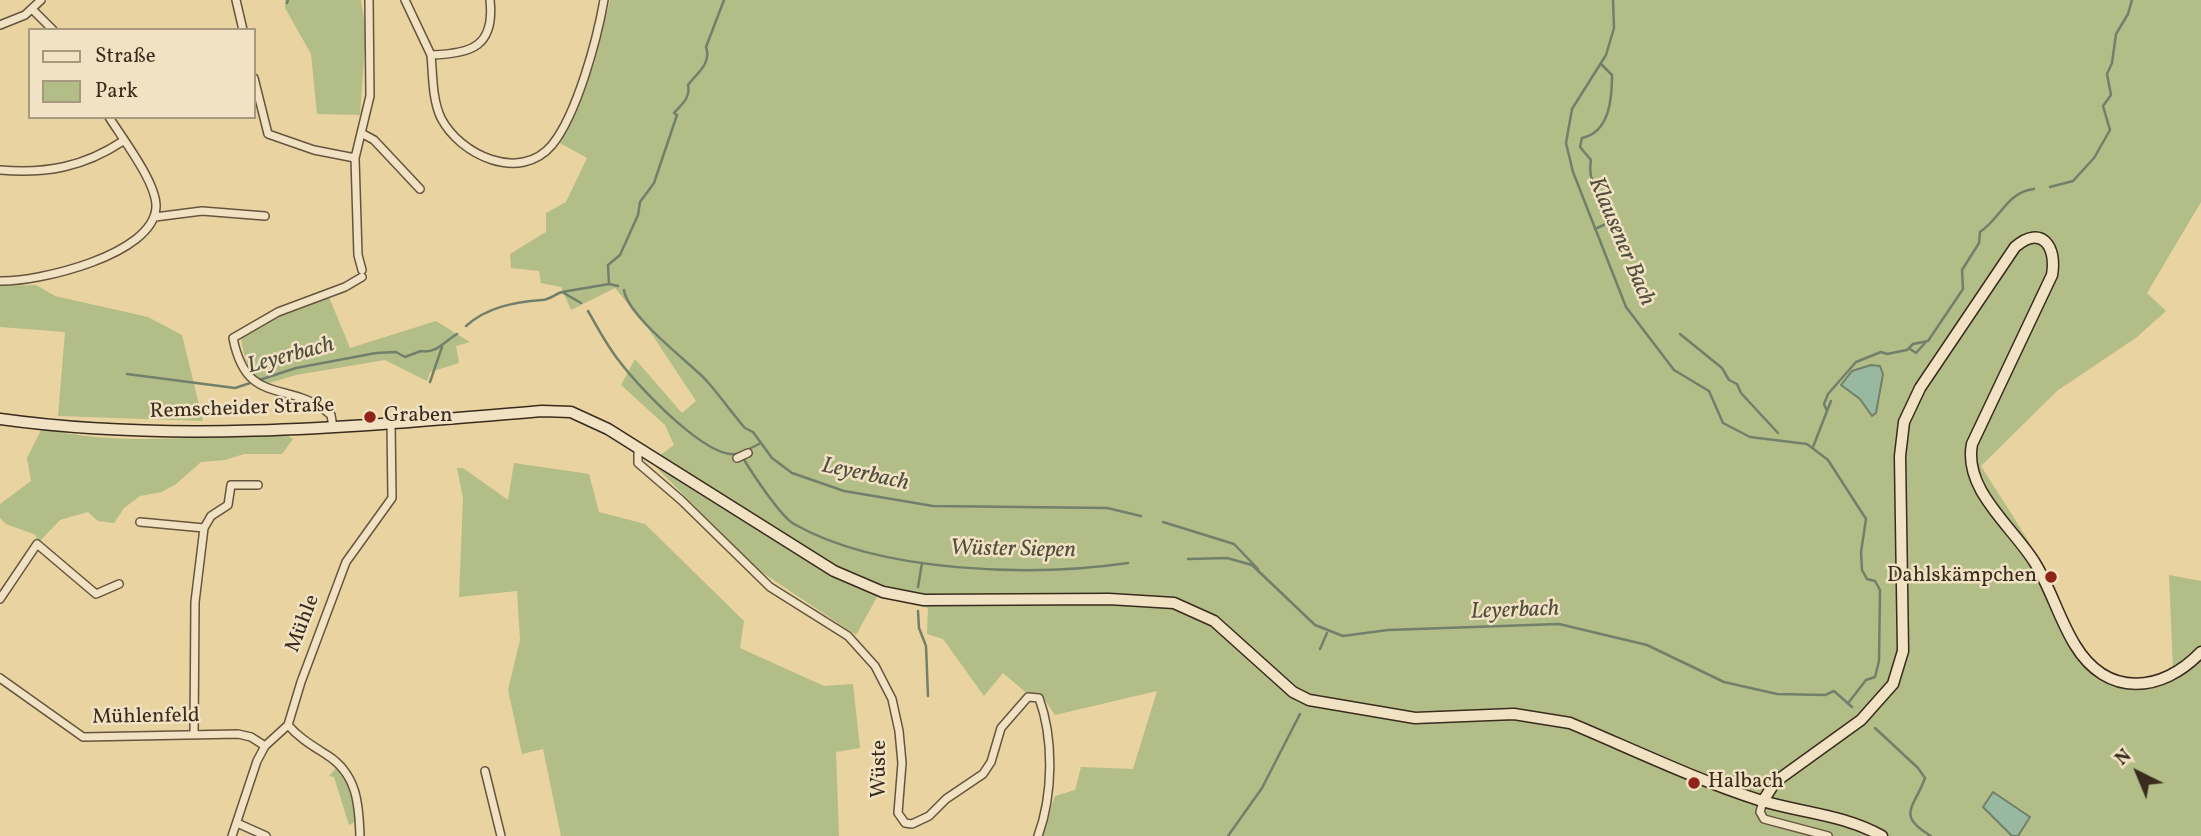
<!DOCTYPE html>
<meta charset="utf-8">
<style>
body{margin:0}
#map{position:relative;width:2201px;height:836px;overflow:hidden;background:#e8d3a1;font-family:Vollkorn,serif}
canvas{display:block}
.legend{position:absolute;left:28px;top:28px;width:228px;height:91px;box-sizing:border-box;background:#f0e2c2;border:2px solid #a79980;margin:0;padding:9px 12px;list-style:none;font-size:21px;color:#392b1d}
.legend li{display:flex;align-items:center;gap:14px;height:35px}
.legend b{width:35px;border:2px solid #a79980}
.north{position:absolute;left:2103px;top:738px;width:70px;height:70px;-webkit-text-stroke:5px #f0e2c2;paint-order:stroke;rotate:317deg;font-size:19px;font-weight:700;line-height:28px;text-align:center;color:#392b1d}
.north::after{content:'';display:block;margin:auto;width:24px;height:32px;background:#392b1d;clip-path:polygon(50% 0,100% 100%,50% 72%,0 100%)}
</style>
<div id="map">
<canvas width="2201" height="836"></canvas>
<ul class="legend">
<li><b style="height:9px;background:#f0e2c2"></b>Straße</li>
<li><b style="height:19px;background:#b3bd87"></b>Park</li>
</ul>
<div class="north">N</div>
</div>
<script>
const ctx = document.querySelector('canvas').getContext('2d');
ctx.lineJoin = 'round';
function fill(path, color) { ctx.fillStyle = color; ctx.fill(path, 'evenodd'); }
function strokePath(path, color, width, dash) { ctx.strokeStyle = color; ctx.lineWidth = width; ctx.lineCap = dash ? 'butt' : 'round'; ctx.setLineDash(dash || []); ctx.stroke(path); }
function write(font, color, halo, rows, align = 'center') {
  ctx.font = font + ' Vollkorn,serif'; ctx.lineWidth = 5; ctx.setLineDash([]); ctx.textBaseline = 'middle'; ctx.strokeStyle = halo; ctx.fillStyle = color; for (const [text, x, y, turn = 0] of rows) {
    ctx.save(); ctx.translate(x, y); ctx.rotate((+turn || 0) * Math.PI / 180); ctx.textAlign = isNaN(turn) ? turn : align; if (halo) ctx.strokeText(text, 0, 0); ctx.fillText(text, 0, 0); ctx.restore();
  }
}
fill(new Path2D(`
 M285 0H361L366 31 360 115 317 114 311 54 285 8Z
 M610 0H2201V202L2147 293 2166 311 2137 337 2057 391 1981 466C2003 501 2026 535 2046 572 2075 625 2091 709 2173 669L2169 575 2201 581V836H1041L1055 796 1075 790 1081 767 1133 769 1157 691 1055 715 1042 696H1030L1003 673 984 696 943 639 927 634 928 608 877 597 856 635 757 569 651 462 674 445 665 425 621 385 635 359 682 413 696 401 649 330 615 288 571 310 561 287 541 283 539 271 511 268 510 254 546 232V213L566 202 587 158 560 143 594 64Z
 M36 285 55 296 148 317 182 335 203 421 58 416 65 332 0 327V286Z
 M329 297 350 348 436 321 470 342 456 346 459 363 430 372 427 381 385 360 296 375 262 385C249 374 243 355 241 337L280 316Z
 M42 428C124 449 204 433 288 436L293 439 282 454H244L225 460 201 462 176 484 162 492 140 496 124 508 114 523 98 521 88 512 60 520 37 544 36 535 6 524 0 518V504L31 481 27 458Z
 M514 463 589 474 599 512 645 524 744 621 740 648 824 686 853 684 860 748 836 752 839 836H561L543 749 522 754 508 690 520 640 517 591 459 597 463 498 457 468H463L508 500Z
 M336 768C350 783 356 800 357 821L349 825 334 777 329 776Z`), '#b3bd87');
const water = new Path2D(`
 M1871 365 1880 366 1883 374 1876 413 1872 416 1860 399 1841 385 1852 371Z
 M1993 792 2030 817 2018 836H2012L1983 807Z`);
fill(water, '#98b99f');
strokePath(water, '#72806b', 2);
strokePath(new Path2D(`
 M1613 0 1614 28 1606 55 1572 109 1566 143 1573 172 1626 307 1674 370 1709 391 1723 423 1750 437 1807 444 1828 460 1866 519 1861 552 1862 570 1867 579 1875 581 1880 590 1879 661 1875 677 1866 680 1849 702
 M287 3 288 0
 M2050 187 2073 181 2094 158 2110 130 2103 106 2111 95 2107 74 2112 63 2116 34 2128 14 2132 0
 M1595 229 1606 224C1606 200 1586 185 1591 160L1580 147 1582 138C1610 132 1612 98 1612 75L1601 64
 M609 284 608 265 620 255 638 215 640 202 654 183 677 115 674 113C681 105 691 98 688 85 696 74 712 64 706 47L724 0
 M624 290C627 315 686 360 704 378 719 394 731 412 745 428L753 432 772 458 792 473 844 491 933 506 1107 508 1141 516
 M562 292 609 284 618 286
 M588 311C598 328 607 346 620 362 637 385 711 465 740 453
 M466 326C487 307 515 302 542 300 550 300 555 294 562 292L581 303
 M1680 334 1722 368 1729 380 1737 384 1741 393 1778 433
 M1910 349 1916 353 1925 343
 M127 374 235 388 296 368 376 353 396 352 405 357 421 351C436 354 445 341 457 334
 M430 382 442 347
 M1827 411 1831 401
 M1813 447 1827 411 1824 404 1828 394 1856 362 1881 352 1887 354 1907 350 1913 344 1928 341 1963 289 1962 270 1979 243 1980 232C2001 218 2007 192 2034 189
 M747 450 761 443
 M743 458C752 473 781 517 794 524 880 573 1032 577 1128 563
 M1163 522 1234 544 1258 569
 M1188 559 1227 558 1252 565 1315 625 1343 636 1388 630 1559 624 1647 645 1724 682 1777 694 1825 695 1834 691 1852 707
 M918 587 922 563
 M918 611 919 628 926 646 928 696
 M1320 649 1327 633
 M1875 728 1918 768 1925 778C1915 807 1895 815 1931 836
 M1228 836 1262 788 1300 714`), '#72806b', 2.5);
const street = new Path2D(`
 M236 0 243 30
 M405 0 431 55C472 54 495 46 490 0
 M33 10 53 30
 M0 25 25 15 41 0
 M431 55C433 75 432 99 441 118 460 155 520 183 552 145 577 114 597 40 604 0
 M254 78 268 134 314 150 355 158
 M363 134 374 140 420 189
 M0 170C46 174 84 167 123 141
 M155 217 202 211 265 216
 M362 270 358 255 355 158 370 96 369 0
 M0 281C38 282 154 255 156 207 157 183 122 138 109 117
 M333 427 331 415C289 378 247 409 233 338L278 312 345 287 362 277
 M638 449V463L681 500 770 587 848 636 875 666 892 699 899 731 902 763 898 813 905 823 912 824 929 816 946 799 983 774 991 762 1001 728 1028 697 1039 698C1054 739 1053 795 1038 836
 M737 458 748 453
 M140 522 204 528
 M0 599 37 544 96 594 119 584
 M0 678 83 737 238 734 251 737 265 746
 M288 725C299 738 313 746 327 755 357 774 359 804 360 836
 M194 735 195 602 204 528 211 516 228 505 231 485H258
 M485 771 501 836
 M1763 801 1760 812 1764 819 1828 836
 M237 823 266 836
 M232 836 257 761 265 746 288 725 301 682 346 562 392 498 391 422`);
const secondary = new Path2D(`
 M0 419C179 444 362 426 542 411L571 412 608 429 834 571 883 592 924 600 1109 599 1174 603 1214 621 1293 692 1309 700 1415 718 1514 714 1570 723C1632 749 1694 779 1759 800 1801 813 1843 814 1882 836
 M1763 801 1775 782 1861 720 1893 684 1903 651 1900 456 1904 422 1920 388 2015 247C2042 224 2057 247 2052 275L1972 444C1963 490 2013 527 2035 563 2051 589 2059 619 2075 645 2107 698 2162 693 2201 652`);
strokePath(street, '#65553e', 10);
strokePath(secondary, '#392b1d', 13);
strokePath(street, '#f0e2c2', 7);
strokePath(secondary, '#f0e2c2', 10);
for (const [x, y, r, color] of [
 [370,417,7,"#8f2418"],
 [2051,577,7,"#8f2418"],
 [1694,783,7,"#8f2418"]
]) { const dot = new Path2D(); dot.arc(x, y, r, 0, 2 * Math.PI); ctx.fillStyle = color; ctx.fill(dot); strokePath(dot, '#f0e2c2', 2.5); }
write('21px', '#392b1d', '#f0e2c2', [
 ["Remscheider Straße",242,410,-2],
 ["Mühle",304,624,-69],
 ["Mühlenfeld",146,718,-1],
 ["Wüste",881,769,-90]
]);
write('21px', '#392b1d', '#f0e2c2', [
 ["Graben",384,417],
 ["Dahlskämpchen",2037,577,"right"],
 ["Halbach",1708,783]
], 'left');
write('italic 23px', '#514e3e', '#f0e2c2', [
 ["Klausener Bach",1620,242,67],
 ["Leyerbach",291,357,-15],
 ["Leyerbach",865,476,12],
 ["Wüster Siepen",1013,551,1],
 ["Leyerbach",1515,612,-2]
]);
</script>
